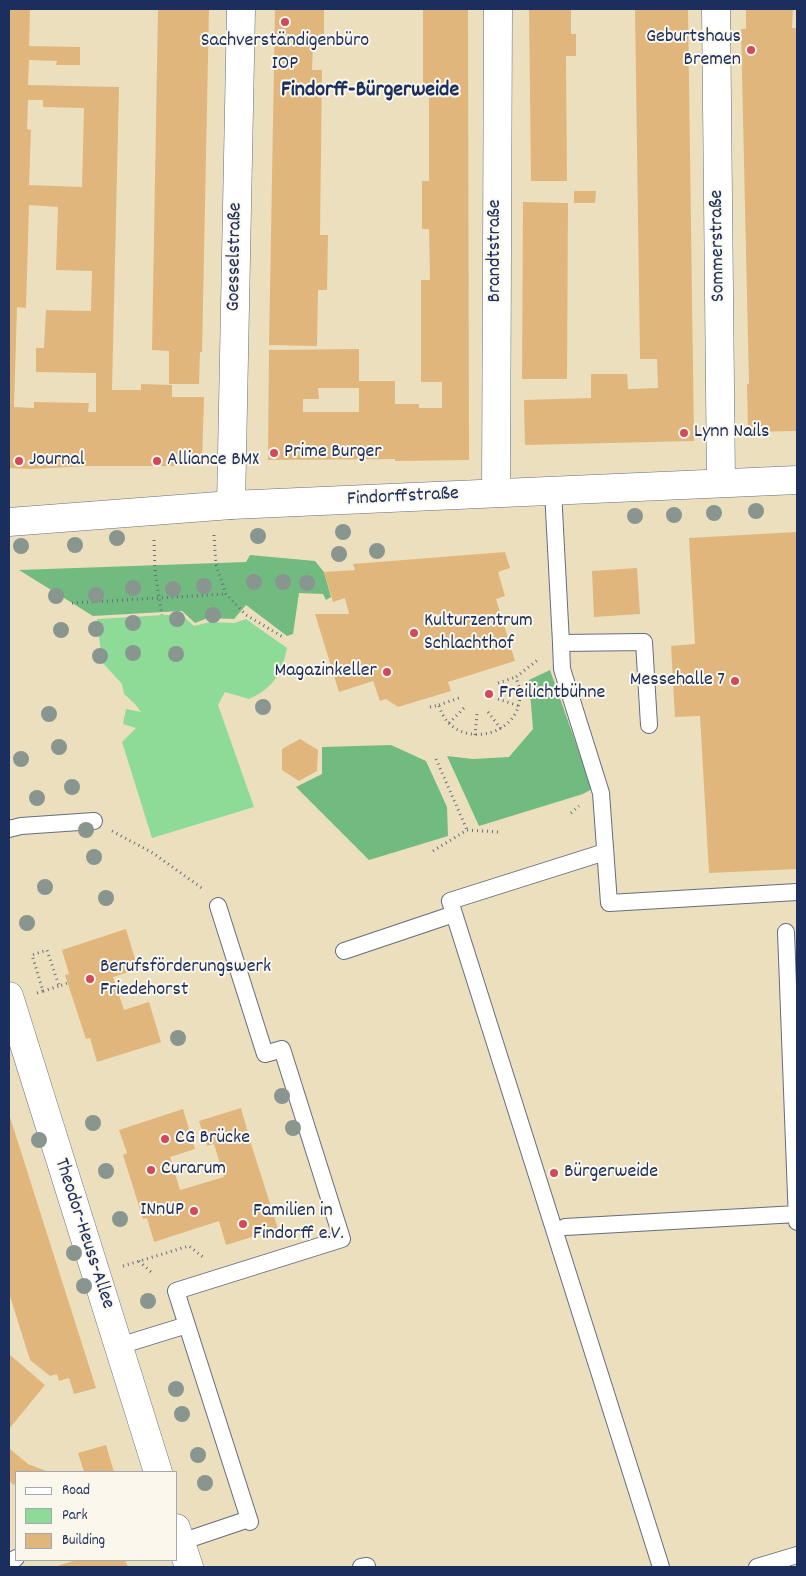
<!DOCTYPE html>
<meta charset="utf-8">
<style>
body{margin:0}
#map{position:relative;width:806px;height:1576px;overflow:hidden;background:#ecdfbd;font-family:Dekko,sans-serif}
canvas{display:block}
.frame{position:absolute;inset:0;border:10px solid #1b2f5e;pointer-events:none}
.legend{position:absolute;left:15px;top:1471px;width:162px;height:90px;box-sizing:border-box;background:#fbf7ec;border:1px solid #a1a7b3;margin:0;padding:6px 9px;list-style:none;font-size:15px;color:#1b2f5e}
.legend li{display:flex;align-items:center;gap:10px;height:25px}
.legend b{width:25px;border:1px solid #a1a7b3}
</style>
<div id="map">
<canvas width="806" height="1576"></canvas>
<div class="frame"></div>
<ul class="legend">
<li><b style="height:6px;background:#fff"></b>Road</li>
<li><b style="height:14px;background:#8edb98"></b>Park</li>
<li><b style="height:14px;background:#e1b67d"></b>Building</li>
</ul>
</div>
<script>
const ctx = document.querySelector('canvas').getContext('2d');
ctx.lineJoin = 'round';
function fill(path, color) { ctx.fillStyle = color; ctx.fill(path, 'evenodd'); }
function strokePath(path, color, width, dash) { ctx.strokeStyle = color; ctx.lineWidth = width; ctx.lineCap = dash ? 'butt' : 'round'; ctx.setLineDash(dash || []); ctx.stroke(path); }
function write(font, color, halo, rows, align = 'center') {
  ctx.font = font + ' Dekko,sans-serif'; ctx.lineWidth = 4; ctx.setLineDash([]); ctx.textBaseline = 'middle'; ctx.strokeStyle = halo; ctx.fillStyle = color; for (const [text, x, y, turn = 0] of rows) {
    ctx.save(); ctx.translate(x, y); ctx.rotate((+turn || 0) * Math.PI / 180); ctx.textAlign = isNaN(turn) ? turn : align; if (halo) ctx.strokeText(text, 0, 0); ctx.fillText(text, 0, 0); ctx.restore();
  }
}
fill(new Path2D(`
 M181 614 194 626 210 622 234 623 246 619 287 648C282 674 273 688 249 699L225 692 218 705 254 807 152 838 122 742 136 728 123 724 126 709 141 712 135 704 124 694 122 684 102 662 97 619Z`), '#8edb98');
fill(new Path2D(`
 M250 555 315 561 324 572 331 597 326 600 323 594 299 593 293 634 287 636 246 605 234 619 208 618 195 623 182 611 93 616 19 570 246 562Z
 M550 670 592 789 583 794 479 826 447 756 473 759 509 757 533 729 529 680Z
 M391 745 426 761 447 807 448 836 369 860 296 787 322 774V747Z`), '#72bb80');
fill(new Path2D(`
 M9 9H30L29 46 80 47V65H56L57 61 29 60 28 85 119 87 112 390H141V384L172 385V397H204L202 463 172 466H89L32 469 9 468ZM28 100H43V107L84 108 82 187 29 185 31 130 27 129ZM29 205 58 207 56 270 92 271 91 311 46 310 44 348H36V372L96 373V412H88L89 403 34 402V408L14 407 17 307 26 308Z
 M158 9H209L202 352H200L199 384H169V351L152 350Z
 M275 9H324V43H313L312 70H322L320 235H328L327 290H318L317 346 269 345Z
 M423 9H468L469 460 395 461V459L268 460 269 350 359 349V381H395V404H419V408H442V382H421V280H430L429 229H422V181H429V84H423ZM318 388H359V412H303V399H319Z
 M529 9H571V34H576V56H566L567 181H531Z
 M635 9H688L694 441 525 445 524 400 591 398V374H627L628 389 658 388 657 359H640Z
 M746 9H793L792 28H796L797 99V431L748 432 747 384H749L741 29H746Z
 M574 191H596L595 203H574Z
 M523 202 568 203 567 379H522Z
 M797 532V869L709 873 700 716 675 717 671 646 695 644 689 538Z
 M505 552 510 568 498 572 505 596 496 599 515 661 448 682 451 691 398 707 386 699 380 701 373 681 339 692 315 614H349L345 598 333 602 324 572 355 570 353 564Z
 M637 568 640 614 594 617 592 571Z
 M300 739 318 750 317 771 299 781 282 770V749Z
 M126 929 138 969 113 977 124 1010 149 1002 161 1042 97 1062 90 1038 86 1039 65 975 69 974 62 950Z
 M241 1108 248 1133 207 1146 199 1121Z
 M183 1109 195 1149 170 1157 180 1190 224 1177 214 1144 248 1134 278 1229 226 1245 219 1221 154 1242 147 1218 143 1219 123 1155 127 1153 119 1130Z
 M9 1114 96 1388 74 1394 69 1378 59 1381 57 1374 50 1376 30 1360 9 1293Z
 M9 1354 45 1385 9 1429Z
 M106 1445 114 1472H84L78 1453Z
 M9 1448 28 1464 49 1472H16V1482L14 1485 9 1481Z
 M77 1560H125L128 1567H54Z`), '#e1b67d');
const service = new Path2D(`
 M553 491 561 643 644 642 649 725
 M561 643 562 669 601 793 609 903 797 892
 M9 829 21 826 94 821
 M605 852 450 901 661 1567
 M218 906 265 1054 282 1049 342 1239 176 1291 250 1522
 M786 932 797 1222
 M344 951 454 914
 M565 1227 797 1214
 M119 1346 187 1325
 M181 1542 249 1519
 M9 1563 16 1558
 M361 1567 367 1566
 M757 1567 797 1555`);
const minor = new Path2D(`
 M716 9 721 483
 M496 493 498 9
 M231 505 241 9`);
const tertiary = new Path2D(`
 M9 522 231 505 797 480
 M9 996 158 1472
 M176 1528 189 1567`);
strokePath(service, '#646d7f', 18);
strokePath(minor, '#646d7f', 29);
strokePath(tertiary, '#646d7f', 29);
strokePath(new Path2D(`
 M214 535 216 565 226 594 246 615 283 637
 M154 540 155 572 162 615
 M72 603 226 594
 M498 683 516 677
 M498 699 519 706
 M439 705 459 698
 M430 707 439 705C451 752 523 739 520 692 520 687 517 682 516 677L539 659
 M488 712 501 729
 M449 723 464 708
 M475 735 477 714
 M436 759 467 830
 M571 813 579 806
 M112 831 153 853 203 889
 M433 851 467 830 498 832
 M43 991 59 986
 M37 993 43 991 32 955 47 950 59 986 68 983
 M139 1261 153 1274
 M123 1266 189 1246 203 1257`), '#646d7f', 3, [1, 4]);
strokePath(service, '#fff', 16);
strokePath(minor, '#fff', 28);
strokePath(tertiary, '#fff', 28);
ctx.fillStyle = '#899690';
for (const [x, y] of [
 [756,511],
 [714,513],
 [674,515],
 [635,516],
 [343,532],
 [258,536],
 [117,538],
 [75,545],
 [21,546],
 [377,551],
 [339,554],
 [254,582],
 [283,582],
 [307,583],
 [204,586],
 [133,588],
 [173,589],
 [96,595],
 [56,596],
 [213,615],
 [177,619],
 [133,623],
 [96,629],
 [61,630],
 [133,653],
 [176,654],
 [100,656],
 [263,707],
 [49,714],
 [59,747],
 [21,759],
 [72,787],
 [37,798],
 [86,830],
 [94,857],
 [45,887],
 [106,898],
 [27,923],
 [178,1038],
 [282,1096],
 [93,1123],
 [293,1128],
 [39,1140],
 [106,1171],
 [120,1219],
 [74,1253],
 [84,1286],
 [148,1301],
 [176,1389],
 [182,1414],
 [198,1455],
 [205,1483]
]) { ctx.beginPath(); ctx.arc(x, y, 8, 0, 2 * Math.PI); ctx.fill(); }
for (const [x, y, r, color] of [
 [285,22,5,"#d1495b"],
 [751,50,5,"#d1495b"],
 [684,433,5,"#d1495b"],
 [274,453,5,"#d1495b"],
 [19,461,5,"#d1495b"],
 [157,461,5,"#d1495b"],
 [414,633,5,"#d1495b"],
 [387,672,5,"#d1495b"],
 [735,681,5,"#d1495b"],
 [489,694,5,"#d1495b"],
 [90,979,5,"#d1495b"],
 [165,1139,5,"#d1495b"],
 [151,1170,5,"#d1495b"],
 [554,1173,5,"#d1495b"],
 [194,1211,5,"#d1495b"],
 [243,1224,5,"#d1495b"]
]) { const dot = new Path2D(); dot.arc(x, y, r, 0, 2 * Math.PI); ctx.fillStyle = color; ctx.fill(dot); strokePath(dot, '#fbf7ec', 2); }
write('20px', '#1b2f5e', '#fbf7ec', [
 ["Geburtshaus",741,38,"right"],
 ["Bremen",741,61,"right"],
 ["Sachverständigenbüro",285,42,"center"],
 ["IOP",285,65,"center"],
 ["Lynn Nails",694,433],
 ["Prime Burger",284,453],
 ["Journal",29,461],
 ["Alliance BMX",167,461],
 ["Kulturzentrum",424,622],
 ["Schlachthof",424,645],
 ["Magazinkeller",377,672,"right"],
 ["Messehalle 7",725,681,"right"],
 ["Freilichtbühne",499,694],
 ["Berufsförderungswerk",100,968],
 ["Friedehorst",100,991],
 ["CG Brücke",175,1139],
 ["Curarum",161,1170],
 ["Bürgerweide",564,1173],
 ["INnUP",184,1211,"right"],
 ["Familien in",253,1212],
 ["Findorff e.V.",253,1235]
], 'left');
write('20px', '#1b2f5e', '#fbf7ec', [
 ["Sommerstraße",719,246,-91],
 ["Brandtstraße",496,251,-90],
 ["Goesselstraße",236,257,-89],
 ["Findorffstraße",403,498,-3],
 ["Theodor-Heuss-Allee",83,1234,72]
]);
write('bold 22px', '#1b2f5e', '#fbf7ec', [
 ["Findorff-Bürgerweide",370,92]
]);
</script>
